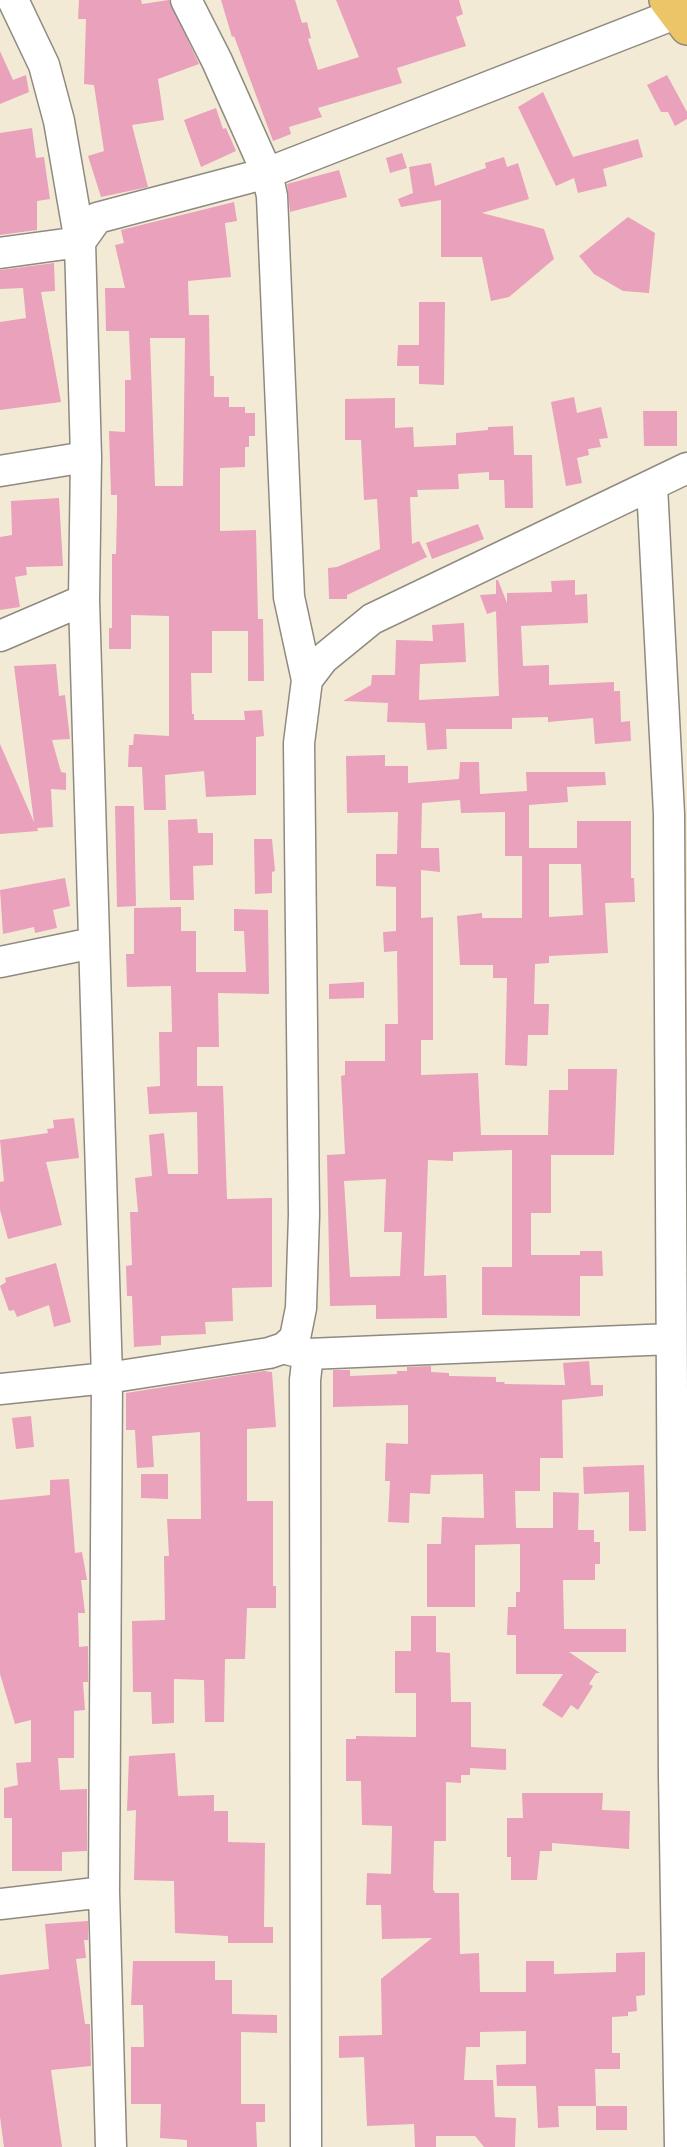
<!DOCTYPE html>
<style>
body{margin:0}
canvas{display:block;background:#f3ead5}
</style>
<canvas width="687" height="2147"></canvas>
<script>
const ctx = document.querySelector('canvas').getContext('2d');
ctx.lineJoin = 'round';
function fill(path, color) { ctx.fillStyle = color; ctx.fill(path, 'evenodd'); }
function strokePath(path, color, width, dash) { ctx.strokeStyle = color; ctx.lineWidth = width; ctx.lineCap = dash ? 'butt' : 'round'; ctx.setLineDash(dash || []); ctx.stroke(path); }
fill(new Path2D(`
 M79 0H141L142 4 169 0 199 64 158 79 164 120 132 125 148 187 101 197 88 156 104 151 94 85 84 84 86 19H78Z
 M221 0H295L302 23 307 22 311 38 308 39 318 70 359 57 336 0H459L463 14 456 17 466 46 397 68 402 83 318 108 322 117 289 127 291 134 273 141 234 36 232 37Z
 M0 51 13 80 26 75 29 92 0 104Z
 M667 75 687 112V119L675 126 668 112H661L647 85Z
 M543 92 573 157 638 139 643 157 603 169 607 186 578 193 574 178 556 186 518 107Z
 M216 108 223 129 226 128 236 151 201 167 184 120Z
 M32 128 36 158 44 157 50 199 37 201V230L0 235V133Z
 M402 153 407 168 390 173 386 158Z
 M504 157 507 167 518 163 529 199 482 213 544 229 554 259 509 297 491 301 482 257H441V200L401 207 398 199 413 193 409 167 431 163 435 186 486 168 485 163Z
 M339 170 347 197 290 212 287 184Z
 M234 202 237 221 225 223 231 277 188 281 189 315H209L210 376H214V397H229V407H245V413H255V436H249V447H245V467L220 468V531L256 530 258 619H263L264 681H248V631H212V673H191L192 714H194V720H245L244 711 262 710 264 736 256 737V795L206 797 204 771 165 775 166 810H144L142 767H128L129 745H133L134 734 169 736V616L131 615V649H109V628H112V554H116L117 511V495H111L109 431 125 432V380H131L129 331H106L105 288H125L115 245 124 243 121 230ZM150 338H185L183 486H155Z
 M628 217 655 233 649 293 623 291 594 274 579 256Z
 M54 263 55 291 41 292 61 402 0 410V322L26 318 23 288 0 289V270Z
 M419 302H445L444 385 419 384V366H397L398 345H419Z
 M574 397 577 413 601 407 608 438 599 439 601 447 588 449 589 455 577 458 582 483 566 486 551 402Z
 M395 398V428L413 427 414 447 456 445V433L488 430V427L513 426 514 455H532L533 508H505L504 480H489V472L458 474 459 489 417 490 418 497H410L412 544 419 541 427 557 347 595V599H329L328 568 337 567 380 549 377 499 364 500 361 440H345V399Z
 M643 411H677V446H644Z
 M59 498 63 566 26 567 27 575 15 577 20 607 0 610V537L12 535 11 501Z
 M478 524 484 539 432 559 426 543Z
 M496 580H498L507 603V593L552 592 551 581 575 580V595L587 594 588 623 521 626 523 666 549 665V685L614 682V691H620L621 722 630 721 631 741 595 744 593 718 548 722V717L512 718V729H446L447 749 427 750 425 723 387 722 388 703 343 701 371 685 372 675H395L396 640 433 641 432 625 464 623 466 662 420 664 419 700 499 696 496 611 487 614 480 595 496 594Z
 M56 664 59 696 65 695 70 739 52 740 61 772 66 773V790L51 789 53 827 37 828 38 831 0 834V744L34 822 14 666Z
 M385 755V766H408V783L459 779 460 762H479L480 794 527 791 526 772H605L606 785 567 787 568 802 529 805V848H577V821H631V878H634L635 902 605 903 608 953 549 956V963L535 964 534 1004H549L548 1035H528L527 1066 505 1065 507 978H493V965H460L457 916 482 913V918H522V856H505V812L461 813 460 800 422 803 421 848H439L440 872 421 870V918L433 917V1040H421V1075L478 1073 481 1135H548L549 1090H568V1069H617L614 1155H551V1213H531V1255H580V1251H602L603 1276H580V1316L482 1315V1267H512V1150L453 1152V1161L428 1160 424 1276 446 1275 447 1318 376 1319V1305L330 1306 327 1155 345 1154 341 1076 345 1075V1061H385V1024H398L397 951 384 952 383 932 396 931V887L376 886V854H397L398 812 347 813 346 756ZM549 864H581L583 915 549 917ZM386 1179 384 1232H402L400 1276 350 1277 344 1181Z
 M115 806H134L136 906 117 907Z
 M197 819 198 833H213V865L193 866 194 900H170L168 820Z
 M254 839H272L275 871 272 872V893L255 894Z
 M65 878 70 906 53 910 57 928 35 933 34 927 3 934 0 890Z
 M181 907V931H196V972H246L244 931H234V909L268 910 269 994 218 993 219 1047H197V1086H223L227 1199 272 1198V1287L232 1288 233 1321 205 1322 206 1334 161 1336V1345L134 1347 132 1296H127L126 1266 132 1265 130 1212H138L135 1178 152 1176 149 1135 164 1133 168 1174H198L197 1112 149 1114 147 1087 160 1086 159 1032H172L171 986 127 987 126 954H134V908Z
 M364 982V998L329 999V984Z
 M74 1118 79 1158 46 1162 62 1225 8 1239 0 1210V1182L4 1181 0 1140 48 1133 47 1129 54 1128 53 1120Z
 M56 1263 71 1322 54 1327 49 1305 17 1317 14 1310 9 1311 0 1286 6 1282 5 1278Z
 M589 1361 591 1385H603V1396L562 1400 563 1458H540V1491H515L516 1528H553V1492L579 1493 578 1530H594V1542H600V1564H595V1580H563L564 1629H626V1652H569L600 1673H596L589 1684 593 1686 578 1710 571 1705 562 1718 542 1705 563 1674H516V1635H507L508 1607H516V1592H520V1544L475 1545V1607H427V1544H441L442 1517 484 1518 483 1474 431 1475 430 1494 410 1493 409 1523 388 1522 390 1481H385L386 1443 408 1444V1405L333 1407V1370H350V1376L397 1374V1371H407V1367L431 1366V1372L449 1373V1376L496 1377V1382H505L504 1384 565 1385 563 1363Z
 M264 1371 272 1372 276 1427 247 1429V1501H273V1586H276V1608H247L245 1659H225L224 1722H205L204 1680 174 1679V1723L152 1724 151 1692H133L132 1621 165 1620 164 1556H169L167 1519H201L200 1432 152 1436 154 1467 137 1468 135 1430H126V1393Z
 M31 1416 34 1447 16 1449 12 1418Z
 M644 1465 646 1531H629V1492L584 1494 583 1467Z
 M141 1474H168V1499L141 1498Z
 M69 1479 75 1553 82 1552 87 1580H81L85 1613H78L79 1647 88 1646V1682H83L85 1710 74 1711V1758H58L60 1790 87 1789V1851L62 1852V1871H12V1818H4V1788L18 1785 16 1763 31 1762V1720L15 1724 0 1674V1500L50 1495V1480Z
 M411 1616H436V1652L450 1653 451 1702H471V1747L506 1749V1770L470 1768V1775H461V1783L446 1782V1841H434L433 1889 435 1893H459L460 1954 479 1953 480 1992H526V1961H554V1974L616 1972V1953L645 1952V1995L636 1996 637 2011 628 2012V2016L612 2017V2053H620V2069H595L596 2106H558L559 2127 538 2128 536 2086H497L496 2065 526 2064V2031L480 2032V2047H466L464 2080H493L495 2117 516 2118 515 2147H484L475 2136H436V2147H415L414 2124 367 2126 364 2057 339 2058V2036L382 2035 381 1979 432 1938 382 1939 381 1905H366L367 1873 391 1874 392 1826 362 1825 361 1781H346V1739H356V1736L416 1737V1693H395V1651H411Z
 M175 1753 178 1796 214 1795V1811H228V1842L265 1843 264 1927H273V1943H228V1936L175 1933 174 1881 134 1880 136 1810 127 1811 129 1756Z
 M522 1793H603L602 1810 630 1811 629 1849 552 1843V1851H540L537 1880H511V1857H507V1818H523Z
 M88 1921V1940H84L86 1958 76 1959 85 2024H90L91 2066 51 2070 62 2147H4L0 2117V1975L49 1969 45 1924Z
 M133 1961H215V1980H232V2014L277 2015V2033L241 2032V2104H265V2122H256L257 2147H187V2140L160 2138 161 2104H131V2047H144L143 2005H131Z
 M596 2106H627V2130H596Z`), '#eaa1bb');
const minor = new Path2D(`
 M13 0 44 65 59 121 80 242 86 457 84 600 107 1378 104 1892 111 2147
 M0 253 80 242 97 218 267 173 675 14
 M0 471 86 457
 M652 486 669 814 674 1776 680 2147
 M0 636 84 600
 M307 680 323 659 372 619 687 468
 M0 962 93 943
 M290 1350 308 1354 671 1339
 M0 1389 107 1378 269 1353 284 1348 295 1338 301 1308 304 1215 299 743 307 680 289 597 272 196 267 173 217 61 186 0
 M0 1904 104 1892
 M306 2147 305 1380 308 1354`);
const major = new Path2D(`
 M666 0 687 28`);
strokePath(minor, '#8f8a80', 33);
strokePath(major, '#8f8a80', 36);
strokePath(minor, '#fff', 30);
strokePath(major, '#ecc569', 33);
</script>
